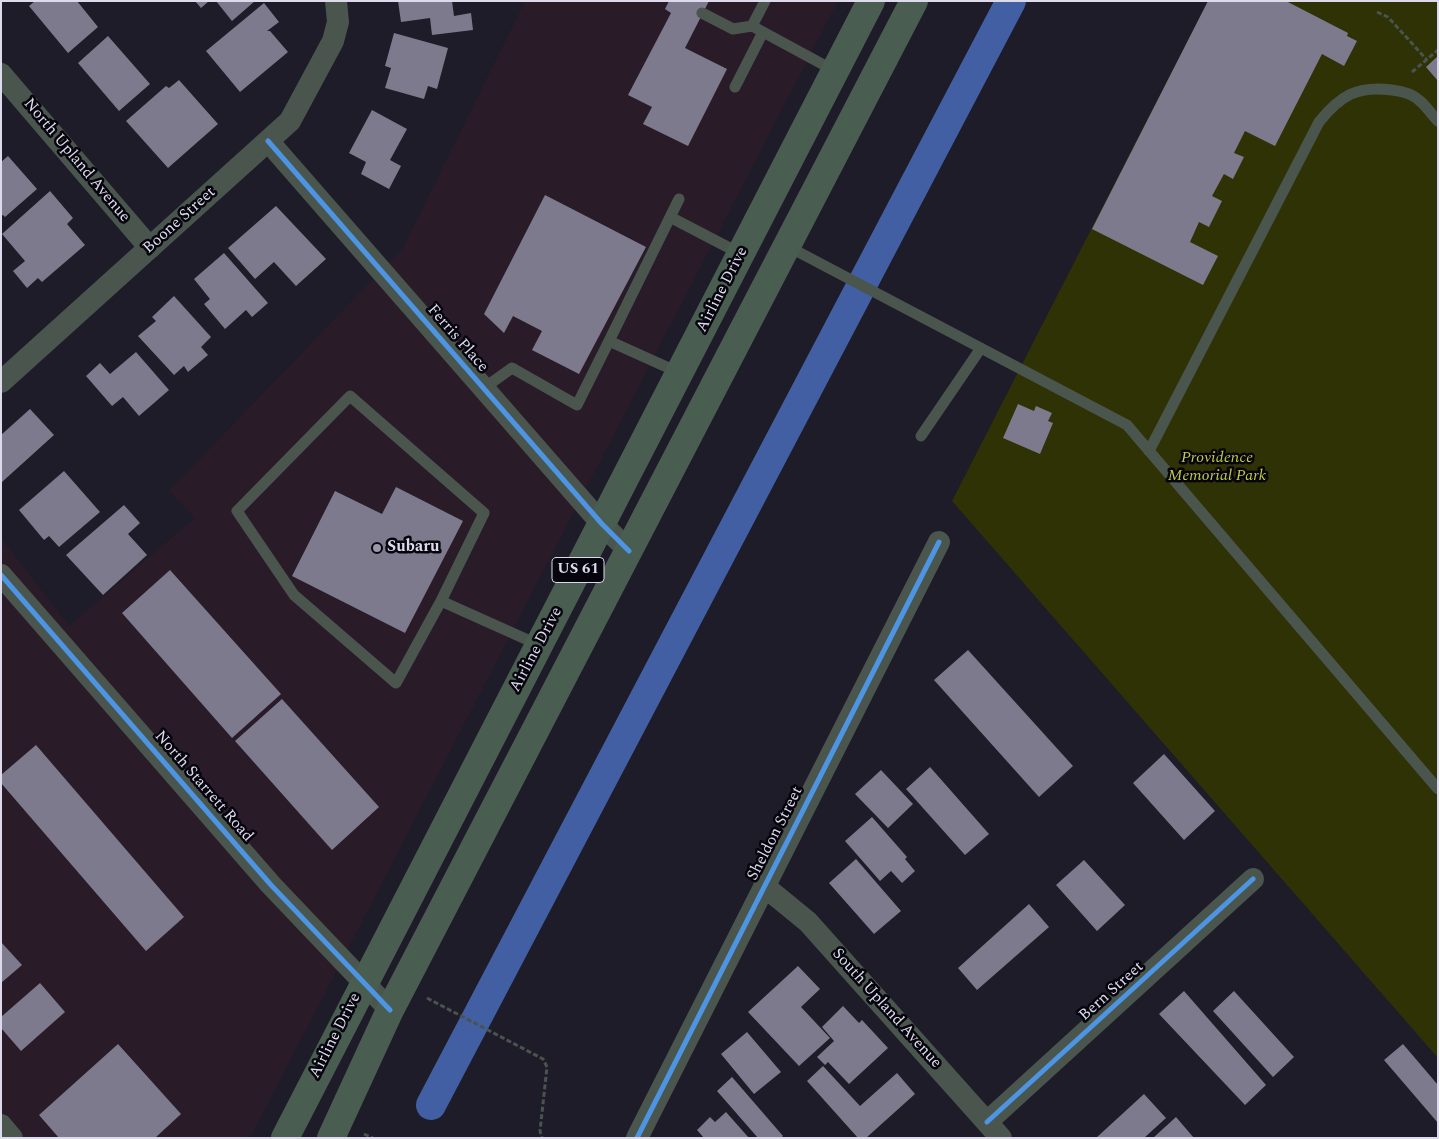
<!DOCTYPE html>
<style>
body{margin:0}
#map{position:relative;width:1439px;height:1139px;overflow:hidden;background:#1e1c28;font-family:Spectral,serif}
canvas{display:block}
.frame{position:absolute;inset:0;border:2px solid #dddbeb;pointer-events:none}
</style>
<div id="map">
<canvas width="1439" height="1139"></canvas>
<div class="frame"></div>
</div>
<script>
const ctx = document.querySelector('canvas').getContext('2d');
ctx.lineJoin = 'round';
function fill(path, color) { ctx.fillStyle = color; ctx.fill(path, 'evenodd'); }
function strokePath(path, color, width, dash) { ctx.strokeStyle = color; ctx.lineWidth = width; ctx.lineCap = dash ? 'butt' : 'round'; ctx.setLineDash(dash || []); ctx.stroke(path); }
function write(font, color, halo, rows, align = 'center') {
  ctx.font = font + ' Spectral,serif'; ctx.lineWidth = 5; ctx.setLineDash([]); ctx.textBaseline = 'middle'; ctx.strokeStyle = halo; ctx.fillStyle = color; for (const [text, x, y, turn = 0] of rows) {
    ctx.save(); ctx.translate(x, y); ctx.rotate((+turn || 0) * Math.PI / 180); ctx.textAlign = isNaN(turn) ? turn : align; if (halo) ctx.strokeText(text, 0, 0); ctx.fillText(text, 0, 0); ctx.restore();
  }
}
fill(new Path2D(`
 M525 1H838L250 1138H1V538L69 626 195 518 169 491 403 248Z`), '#291c28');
fill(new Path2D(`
 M1208 1H1438V1058L952 501Z`), '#2e3205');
strokePath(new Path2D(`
 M431 1105 1011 1`), '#415fa2', 30);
fill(new Path2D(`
 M35 1H77L98 27 68 53 29 6Z
 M195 1H209L201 8Z
 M216 1H255L232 21Z
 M398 1H452L454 16 471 13 473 30 432 35 430 18 401 22Z
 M669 1H709L685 48 727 69 688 146 643 124 652 107 628 95 671 13 665 9Z
 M1208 1H1286L1348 33 1347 36 1357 41 1344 66 1322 54 1275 146 1245 131 1234 153 1244 157 1233 179 1224 174 1212 196 1222 201 1209 227 1199 222 1190 242 1218 256 1203 285 1092 229Z
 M264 3 279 22 267 31H270L288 52 240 92 206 51Z
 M394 33 448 48 437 89 428 86 424 99 385 88 391 68 385 66Z
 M108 36 150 84 119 111 78 63Z
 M1438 56V81L1426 67Z
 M179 80 218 124 168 168 126 121 166 86 169 88Z
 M372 110 407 129 390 160 401 166 389 189 361 174 366 162 349 153Z
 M8 156 37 189 5 217 3 215 1 216V162Z
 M50 191 73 218 67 224 85 245 42 282 38 278 27 288 13 271 25 261 2 234Z
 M545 195 646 247 579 374 532 350 542 331 513 316 504 333 484 314Z
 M276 206 326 259 296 286 274 262 255 279 228 248Z
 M224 253 268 303 252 317 246 310 225 329 204 304 210 299 194 279Z
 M174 296 211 337 201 347 208 355 188 372 184 366 174 375 138 336 156 321 152 317Z
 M136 352 169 390 139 416 123 397 112 406 86 376 100 363 110 374Z
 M1018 404 1034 411 1036 406 1052 413 1048 421 1053 423 1040 454 1003 438Z
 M30 409 54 435 2 482 1 435Z
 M64 471 100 512 59 547 49 536 44 540 19 510Z
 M396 487 463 521 405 633 292 576 335 491 382 514Z
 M124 505 140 523 128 534 147 555 103 595 66 555Z
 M170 570 281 694 232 738 122 613Z
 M968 650 1073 766 1039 797 934 680Z
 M282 699 379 807 332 850 235 741Z
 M36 745 184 917 146 951 1 783V775Z
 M1164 754 1215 811 1184 840 1133 783Z
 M930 767 989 834 965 855 906 789Z
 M881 770 913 804 888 828 855 794Z
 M872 817 907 857 905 859 915 871 902 883 891 871 880 881 845 841Z
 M856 859 901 911 874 934 829 883Z
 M1084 860 1125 905 1097 931 1056 885Z
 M1029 904 1049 927 977 990 958 968Z
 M1 942 22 965 1 983Z
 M798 966 820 989 801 1007 830 1038 799 1066 748 1012Z
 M40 983 65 1012 21 1051 1 1028V1017Z
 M1184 991 1266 1085 1245 1105 1159 1014Z
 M1234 991 1294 1057 1273 1077 1213 1011Z
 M843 1006 859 1023 862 1020 888 1048 849 1084 828 1062 825 1065 817 1057 834 1041 822 1027Z
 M747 1032 781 1072 754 1094 721 1054Z
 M118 1044 181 1114 155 1138H59L39 1115Z
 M1403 1044 1438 1085V1123L1384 1060Z
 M823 1066 860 1106 897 1073 915 1094 866 1138H858L807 1081Z
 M732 1077 783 1136 781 1138H758L717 1091Z
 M1144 1094 1166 1118 1144 1138H1096Z
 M726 1112 749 1138H704L697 1130 710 1117 715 1122Z
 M1176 1117 1194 1138H1153Z`), '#7d7a8d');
strokePath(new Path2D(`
 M1377 12 1388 17 1427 60
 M1412 72 1438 50
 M427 998 543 1059 547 1067 540 1131 542 1138
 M364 1134 373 1138`), '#4b5350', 3, [5, 2.5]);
strokePath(new Path2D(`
 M765 1 752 26 835 71
 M702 13 733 29 752 26
 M735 87 763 32
 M679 199 609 341 680 373
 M670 217 741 254
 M787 246 1127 425 1438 789
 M484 388 512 368 577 405 609 341
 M921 436 981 348
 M1149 451 1319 122C1340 96 1357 85 1392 90 1401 91 1413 94 1420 101 1427 107 1432 115 1438 121
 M441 601 484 513 350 396 237 511 294 595 396 683 441 601 539 645`), '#49554d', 11);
strokePath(new Path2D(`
 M1 74 150 248
 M268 141 602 524 629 551
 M1 382 290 121 333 41 338 22 336 1
 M1 575 271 885 390 1010
 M764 886 808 922 1001 1138
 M987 1122 1253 879
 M1 1125 12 1138
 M637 1138 939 542`), '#49554d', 22);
strokePath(new Path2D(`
 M285 1138 871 1
 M331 1138 390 1010 914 1`), '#495d51', 28);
strokePath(new Path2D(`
 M268 141 602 524 629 551
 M1 575 271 885 390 1010
 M987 1122 1253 879
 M637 1138 939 542`), '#4d94e3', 5);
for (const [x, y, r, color] of [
 [377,548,5,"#9a98a7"]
]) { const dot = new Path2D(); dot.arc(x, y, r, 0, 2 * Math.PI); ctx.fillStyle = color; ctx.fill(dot); strokePath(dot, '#06050d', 2); }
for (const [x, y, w] of [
 [578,570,52]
]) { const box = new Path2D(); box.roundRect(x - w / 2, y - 12.5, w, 25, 4); ctx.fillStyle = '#06050d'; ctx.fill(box); strokePath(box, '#dddbeb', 1); }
write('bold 15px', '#dddbeb', null, [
 ["US 61",578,570]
]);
write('16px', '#dddbeb', '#06050d', [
 ["North Upland Avenue",76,161,50],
 ["Boone Street",180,221,-42],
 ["Airline Drive",723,290,-63],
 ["Ferris Place",457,339,49],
 ["Airline Drive",537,650,-62],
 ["North Starrett Road",203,787,49],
 ["Sheldon Street",776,834,-63],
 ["Bern Street",1112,992,-42],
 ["South Upland Avenue",886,1009,48],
 ["Airline Drive",336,1036,-63]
]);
write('italic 16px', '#bfca49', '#06050d', [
 ["Providence",1217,459],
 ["Memorial Park",1217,477]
]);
write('bold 16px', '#dddbeb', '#06050d', [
 ["Subaru",387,548]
], 'left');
</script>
